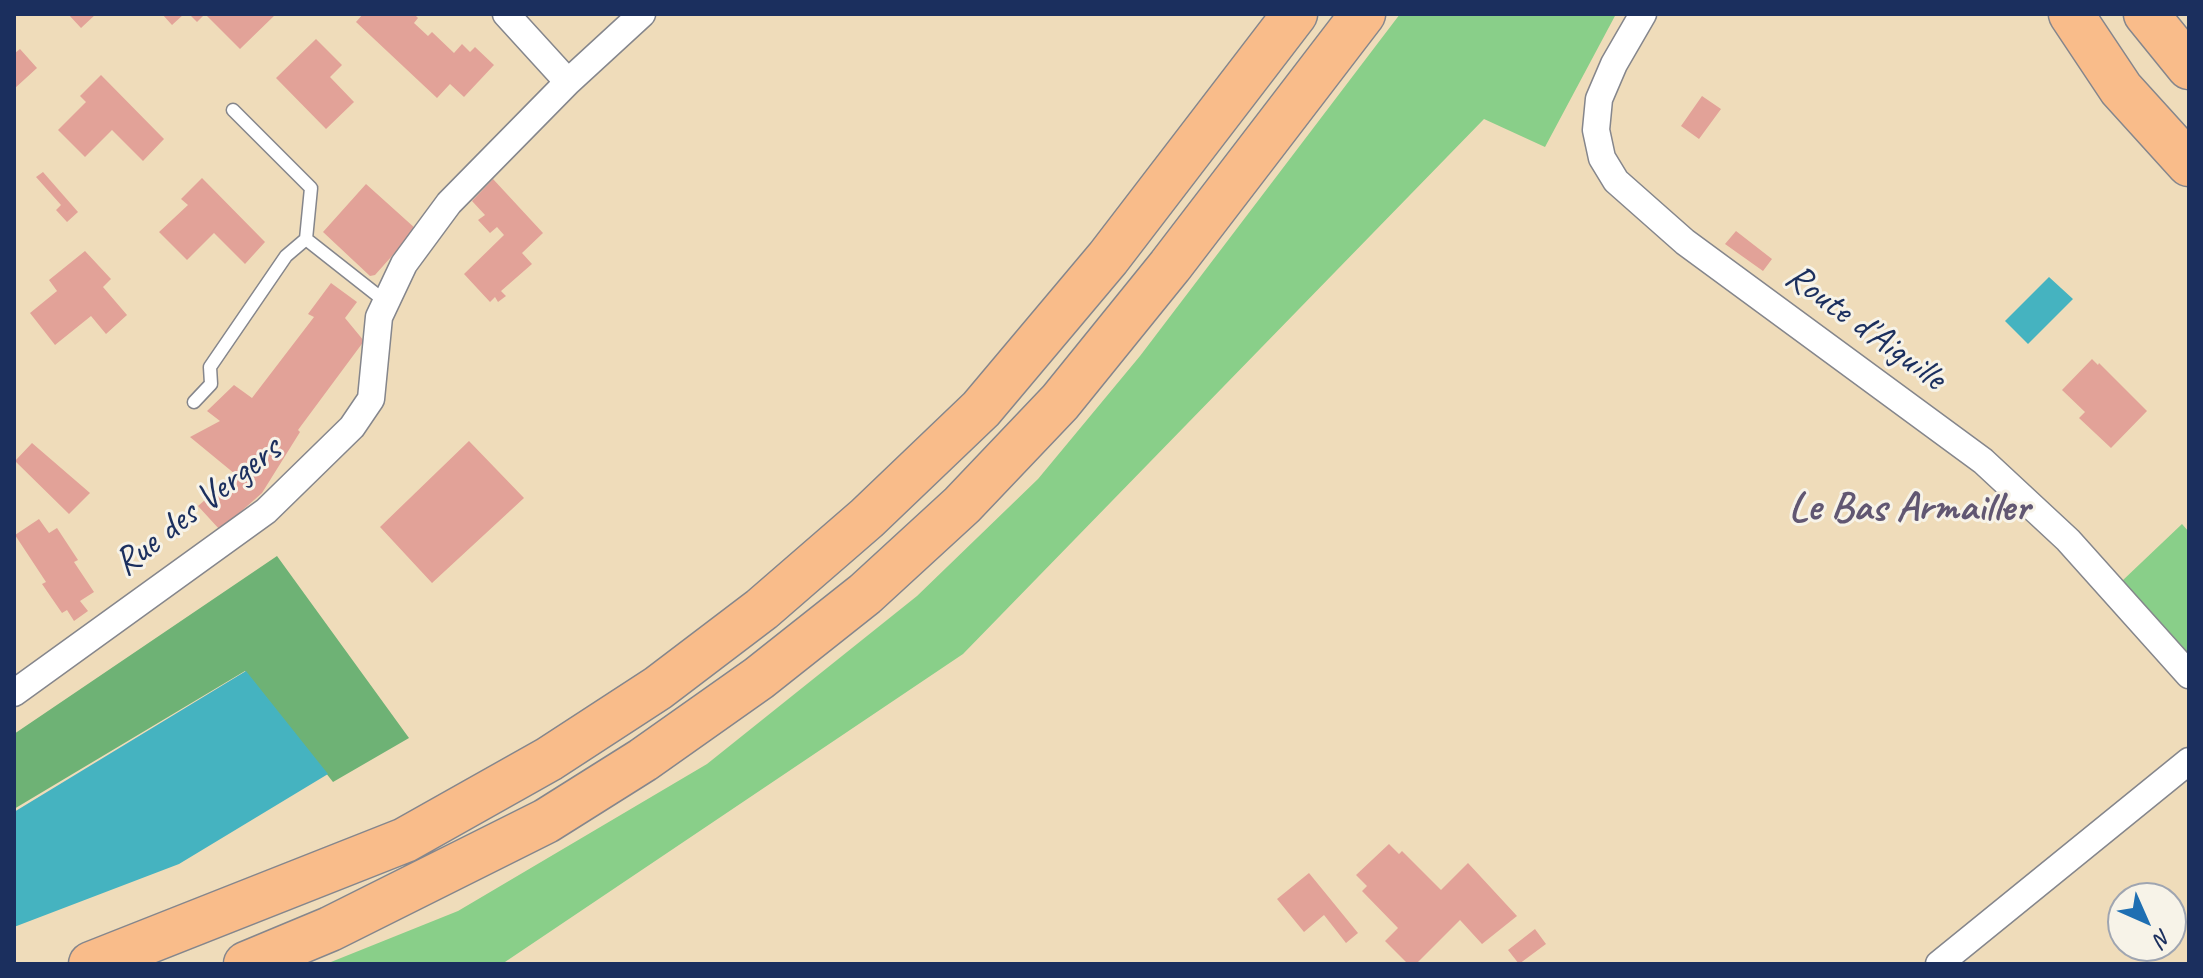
<!DOCTYPE html>
<style>
body{margin:0}
#map{position:relative;width:2203px;height:978px;overflow:hidden;background:#efdcba;font-family:Caveat,sans-serif}
canvas{display:block}
.frame{position:absolute;inset:0;border:16px solid #1b2f5e;pointer-events:none}
.north{position:absolute;left:2107px;top:882px;width:80px;height:80px;box-sizing:border-box;background:#f7f3e8;border:2px solid #9fa5b1;border-radius:50%;rotate:135deg;font-size:22px;font-weight:700;line-height:32px;text-align:center;color:#1b2f5e}
.north::after{content:'';display:block;margin:auto;width:28px;height:36px;background:#1f6fb2;clip-path:polygon(50% 0,100% 100%,50% 72%,0 100%)}
</style>
<div id="map">
<canvas width="2203" height="978"></canvas>
<div class="frame"></div>
<div class="north">N</div>
</div>
<script>
const ctx = document.querySelector('canvas').getContext('2d');
ctx.lineJoin = 'round';
function fill(path, color) { ctx.fillStyle = color; ctx.fill(path, 'evenodd'); }
function strokePath(path, color, width, dash) { ctx.strokeStyle = color; ctx.lineWidth = width; ctx.lineCap = dash ? 'butt' : 'round'; ctx.setLineDash(dash || []); ctx.stroke(path); }
function write(font, color, halo, rows, align = 'center') {
  ctx.font = font + ' Caveat,sans-serif'; ctx.lineWidth = 6; ctx.setLineDash([]); ctx.textBaseline = 'middle'; ctx.strokeStyle = halo; ctx.fillStyle = color; for (const [text, x, y, turn = 0] of rows) {
    ctx.save(); ctx.translate(x, y); ctx.rotate((+turn || 0) * Math.PI / 180); ctx.textAlign = isNaN(turn) ? turn : align; if (halo) ctx.strokeText(text, 0, 0); ctx.fillText(text, 0, 0); ctx.restore();
  }
}
fill(new Path2D(`
 M1400 14H1616L1545 147 1484 119 963 654 502 964H326L458 911 707 764 917 596 1038 479 1140 356Z
 M2182 524 2189 532V654L2122 581Z`), '#89cf89');
fill(new Path2D(`
 M277 556 409 738 333 782 245 671 14 809V734Z`), '#6eb275');
fill(new Path2D(`
 M2049 277 2073 299 2028 344 2005 321Z
 M246 671 328 774 179 864 14 927V812Z`), '#45b3c0');
fill(new Path2D(`
 M68 14H96L81 28Z
 M162 14H184L172 25Z
 M189 14H276L240 49 205 14 197 22Z
 M363 14H414L418 18 414 23 428 36 432 32 454 53 462 44 470 52 475 47 494 65 464 97 450 84 437 98 356 22Z
 M316 39 342 65 330 77 354 102 326 129 276 78Z
 M20 49 37 68 14 89V51L15 53Z
 M101 75 164 139 143 161 112 130 85 157 58 130 86 102 80 96Z
 M1702 96 1721 109 1699 139 1681 126Z
 M43 172 78 212 67 222 56 210 61 205 36 177Z
 M202 178 265 242 245 264 214 233 187 260 159 232 188 205 181 199Z
 M493 179 543 233 522 253 532 264 501 291 506 296 498 302 495 297 490 302 464 274 504 235 497 227 490 233 478 220 485 215 472 201Z
 M366 184 416 229 375 275 370 276 323 232Z
 M1736 231 1772 259 1763 271 1725 244Z
 M85 251 111 279 103 287 127 315 106 334 91 316 55 345 30 313 57 291 49 280Z
 M331 283 357 302 345 318 364 341 298 430 300 432 262 493 220 530 198 506 235 474 190 437 220 421 207 411 234 385 252 398 314 317 308 314Z
 M2092 359 2098 365 2099 363 2147 411 2111 448 2079 418 2085 412 2062 390Z
 M469 441 524 498 432 583 380 527Z
 M32 443 90 493 69 514 15 461Z
 M39 519 49 533 57 528 78 560 74 562 94 592 80 601 88 611 74 621 67 610 62 613 42 584 46 582 15 535Z
 M1389 844 1399 854 1402 851 1441 890 1468 863 1517 916 1482 944 1460 920 1416 964H1408L1385 941 1398 928 1362 891 1367 886 1356 875Z
 M1309 873 1358 933 1346 943 1324 915 1304 932 1277 899Z
 M1535 929 1546 944 1519 964 1508 950Z`), '#e2a298');
const lane = new Path2D(`
 M233 110 311 188 306 239 386 302
 M194 402 211 384 210 367 286 256 306 239`);
const street = new Path2D(`
 M506 14 568 82
 M1643 14 1614 64 1599 99 1596 130 1602 158 1616 181 1685 242 1983 461 2068 540 2189 675
 M14 693 266 511 352 427 371 399 379 317 404 264 449 203 568 82 642 14
 M1939 964 2189 761`);
const highway = new Path2D(`
 M2071 14 2121 89 2189 164
 M2146 14 2189 67
 M91 964 405 840 549 759 658 688 762 609 867 518 981 409 1108 258 1295 14
 M246 964 330 929 546 821 643 760 759 678 865 594 962 505 1060 402 1170 266 1363 14`);
strokePath(lane, '#85868c', 15);
strokePath(street, '#85868c', 29);
strokePath(highway, '#85868c', 47);
strokePath(lane, '#fff', 12);
strokePath(street, '#fff', 26);
strokePath(highway, '#f9bc8a', 44);
write('38px', '#1b2f5e', '#f7f3e8', [
 ["Route d'Aiguille",1865,328,36],
 ["Rue des Vergers",198,507,-38]
]);
write('bold 42px', '#615772', '#f7f3e8', [
 ["Le Bas Armailler",1909,509]
]);
</script>
